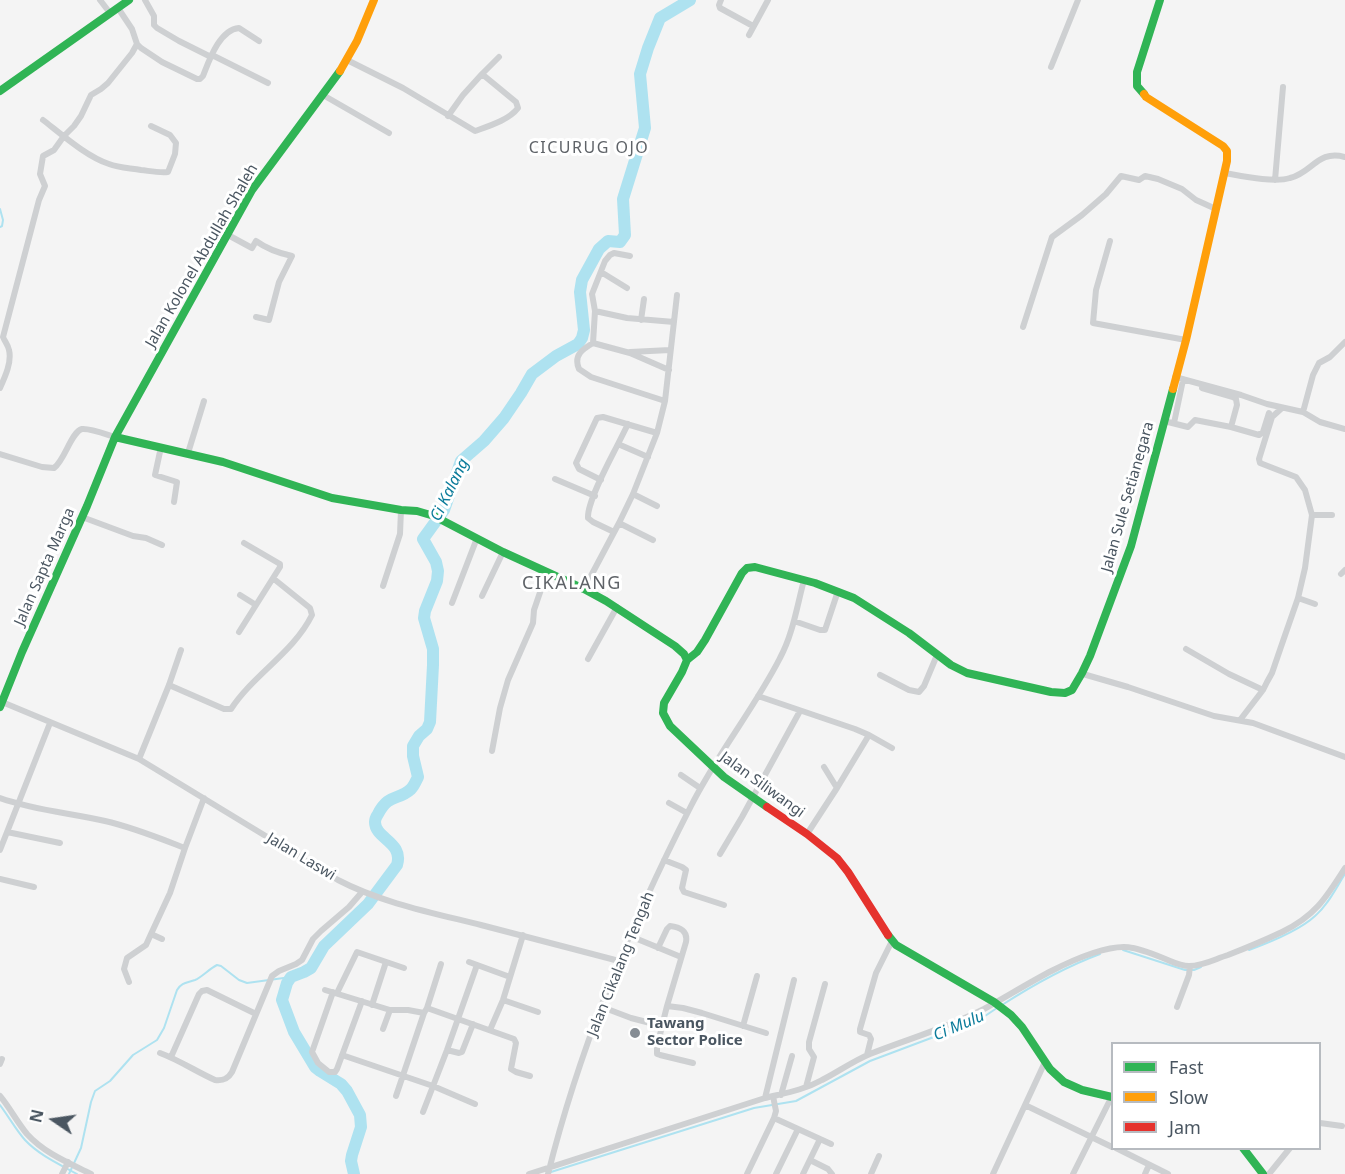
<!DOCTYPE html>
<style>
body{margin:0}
#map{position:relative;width:1345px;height:1174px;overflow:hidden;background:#f4f4f4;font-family:"Noto Sans",sans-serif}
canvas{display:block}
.legend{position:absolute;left:1111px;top:1042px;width:210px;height:108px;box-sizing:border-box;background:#fff;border:2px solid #b7bbc0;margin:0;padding:8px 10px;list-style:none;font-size:18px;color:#4a5661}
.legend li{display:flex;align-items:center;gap:12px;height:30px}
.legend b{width:30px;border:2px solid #b7bbc0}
.north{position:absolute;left:24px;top:1090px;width:60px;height:60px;-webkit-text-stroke:4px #fff;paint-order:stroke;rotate:283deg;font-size:16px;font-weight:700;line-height:24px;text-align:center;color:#4a5661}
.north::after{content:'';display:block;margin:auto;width:21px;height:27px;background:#4a5661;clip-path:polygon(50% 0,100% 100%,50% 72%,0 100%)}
</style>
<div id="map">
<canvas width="1345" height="1174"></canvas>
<ul class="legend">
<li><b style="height:8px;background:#30b455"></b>Fast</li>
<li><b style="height:8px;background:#ff9f0a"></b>Slow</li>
<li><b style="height:8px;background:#e5322d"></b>Jam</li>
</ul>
<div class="north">N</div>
</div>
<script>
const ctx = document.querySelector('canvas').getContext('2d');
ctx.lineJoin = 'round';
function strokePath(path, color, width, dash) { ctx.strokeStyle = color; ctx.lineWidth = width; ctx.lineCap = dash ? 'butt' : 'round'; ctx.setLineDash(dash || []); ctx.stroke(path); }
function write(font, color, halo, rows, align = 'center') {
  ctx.font = font + ' "Noto Sans",sans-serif'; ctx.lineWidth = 6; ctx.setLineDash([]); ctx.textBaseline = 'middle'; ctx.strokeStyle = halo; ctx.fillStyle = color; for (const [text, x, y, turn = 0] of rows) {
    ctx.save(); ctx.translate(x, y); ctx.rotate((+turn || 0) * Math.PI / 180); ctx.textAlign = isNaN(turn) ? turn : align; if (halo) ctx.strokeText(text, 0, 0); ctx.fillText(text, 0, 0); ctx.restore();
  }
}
strokePath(new Path2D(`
 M0 209 3 220 2 226 0 227
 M1123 950 1185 970H1194L1201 967
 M1249 950C1268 943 1300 930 1315 916 1328 905 1336 888 1345 874
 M1002 1005C1033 985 1065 967 1100 954
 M0 1105C9 1117 16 1130 25 1140 39 1155 59 1164 77 1174
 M551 1172 754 1108 796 1101 870 1061 979 1020 997 1008
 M69 1174 81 1148 91 1102 95 1091 110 1081 133 1055 157 1040 164 1028 177 990C182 982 187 983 195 980 202 977 209 969 217 965L221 966 239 980 247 983 291 977`), '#aee2f0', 2);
strokePath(new Path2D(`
 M354 1174 351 1161 352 1155 361 1127 360 1115 347 1091 341 1084 320 1071 315 1067 294 1032 282 1000 287 983 291 977 304 972 311 968 324 946 368 904 397 865C404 842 375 839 375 822 375 819 376 817 378 814 389 793 398 801 411 789 414 786 416 781 418 777L413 756V746L419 736 427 729 430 722 433 665V649L424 618 425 611 437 581 438 571 436 562 423 539 444 510 461 461 484 441 504 418 521 393 532 374 556 356 578 344 582 338 584 330 580 292 582 280 599 249 608 241 620 242 625 235 623 199 645 128 640 74 648 48 660 18 690 0`), '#aee2f0', 12);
strokePath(new Path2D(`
 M100 0 110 13
 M145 0 154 16V25L157 28 179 41 211 57
 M721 0 719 5 720 8 753 26
 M118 8 132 29 137 44 141 48 162 62 197 79H200L203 76C209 61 219 30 239 28L259 41
 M749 35 768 0
 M212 55 268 83
 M347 60 403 88 475 131C489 126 509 120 518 108L516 102 482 74 499 57
 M1051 67 1078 0
 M323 95 389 133
 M448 116 463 95 482 74
 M43 120C61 134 87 157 109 164 119 168 130 168 141 170 150 171 159 173 168 172L175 154 176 143 170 135 151 126
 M1225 173C1242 176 1274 183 1290 178 1312 173 1318 149 1345 157
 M1275 180 1283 87
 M228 235 252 248 256 241C267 249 278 253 292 256L279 282 269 320 256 317
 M1110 241 1096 290 1093 323 1186 340
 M601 272 627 288
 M595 311 592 294 605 261 610 255 614 253 630 256
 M641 320 644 299
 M1023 327 1052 237 1082 215 1106 194 1121 176 1139 180 1145 176 1158 179 1182 189 1196 200 1216 209
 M1345 342 1330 357 1319 363 1313 375 1303 412 1320 422 1345 429
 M593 343 630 353 669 370
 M630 352 670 350
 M1175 377 1241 395 1267 404 1303 412
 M0 388C5 377 12 362 9 350 8 345 5 342 3 337L39 200 45 186 40 174 43 156 54 150 64 136 74 126 81 116 91 95 101 89 108 83 132 53 137 44
 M1202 388 1233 397 1236 399 1237 405 1231 427
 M665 401 591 377 579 369C573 355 583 349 593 343L595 311 627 318 674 322
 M1164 421 1188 427 1195 420 1231 427 1259 435 1263 432 1269 413
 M1174 423 1183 380
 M618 444 628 424
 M161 447 155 475 177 482 174 502
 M188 453 204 401
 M0 454 42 467 54 468C65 460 71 432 82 429 90 428 108 435 115 437
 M555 479 595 496
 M601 480 579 469 576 463 597 418 603 417 657 433
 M633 494 657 506
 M1312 515H1332
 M82 517 133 536 146 538 162 545
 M619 523 653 540
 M614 532 593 522 588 518C587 502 610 460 618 444L648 457
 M1341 574 1345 570
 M383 586 400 534 401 510
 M584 589 619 523 633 494 657 433 665 401 677 295
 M240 595 256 605
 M482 596 503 552
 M1298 598 1315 604
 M452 603 477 538
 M794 621 820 630H825L838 591
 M239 632 280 567V564L244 543
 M1186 649 1229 674 1263 690
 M588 659 617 607
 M1083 674 1128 687 1214 716 1253 723 1345 757
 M880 675 909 690 919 692 924 686 937 655
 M169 685 224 709H231C254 674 293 653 312 615L310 608 274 579
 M758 696 855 729 869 735 892 748
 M2 702 139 759 338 880C382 903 433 913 481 925 528 937 573 949 619 961
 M1240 720 1263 690 1267 682 1272 673 1283 641 1298 598 1305 568 1312 515 1305 490 1296 477 1260 463 1259 459 1272 417 1282 408
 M492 751 500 708 508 680 533 623 534 610 547 572
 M139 759 169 685 181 650
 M681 775 700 788
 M837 788 869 735
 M0 798C34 810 70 813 105 821 132 827 159 838 185 848
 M669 803 687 813
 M7 832 60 843
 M807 834 837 788 824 767
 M0 850 50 723
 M720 854 742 817 800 711
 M664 860 682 867 686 870 682 888 684 892 724 905
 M0 879 34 887
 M151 934 162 939
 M630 936 681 957
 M658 948 667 929 670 926C680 927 688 931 686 942L667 1006
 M469 962 510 977
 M129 982 124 969 127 958 146 945 151 934 170 893 185 848 204 798
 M325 990 390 1010H408L424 1013 427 1008 441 964
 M333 992 312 1052 318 1063 329 1072H335L337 1069 362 1001
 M337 993 357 952 404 968
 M503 1000 538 1012
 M372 1005 386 962
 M602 1007 631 1018 662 1026 667 1006 683 1008 702 1013 766 1033
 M1177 1007 1189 975 1190 966
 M427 1008 514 1039 516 1043 511 1069 516 1072 530 1076
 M662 1026 657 1048V1054L660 1055 693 1063
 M743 1026 757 976
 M383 1029 390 1010
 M490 1030 503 1000 523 935
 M447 1050 459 1053 462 1052 473 1024
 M160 1053C179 1060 197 1072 215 1080 223 1081 228 1079 232 1072L272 976 279 971 296 964 302 960 313 939 321 931 349 907 362 892
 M342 1055 433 1086 475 1104
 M867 1055 871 1039 869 1035 860 1032V1029L876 973 892 941
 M171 1057 199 994 202 991 207 990 256 1014
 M0 1064 2 1059
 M806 1087 814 1057 809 1049V1042L825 984
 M781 1095 792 1056
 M0 1096C10 1108 17 1122 27 1134 44 1153 69 1163 91 1174
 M396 1096 424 1013
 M773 1096 776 1111 774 1118 831 1144
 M765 1098 794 980
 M1025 1105 1112 1147
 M423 1112 447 1050 477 965
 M1320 1123 1342 1126
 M1116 1148 1168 1174
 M810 1160 828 1169 832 1174
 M62 1174 68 1162
 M529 1174 765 1098C785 1093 804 1090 822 1080 838 1072 853 1061 870 1054 908 1039 947 1028 984 1009 1019 990 1054 966 1093 953 1124 943 1133 946 1163 958 1171 961 1180 966 1189 966 1203 966 1215 959 1228 955 1246 948 1265 940 1282 932 1315 916 1326 898 1345 868
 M548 1174C580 1046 631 923 691 806 717 754 754 709 780 658 793 634 797 606 804 580
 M747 1174 774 1118
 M776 1174 798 1129
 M803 1174 820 1139
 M871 1174 879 1156
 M993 1174 1045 1062
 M1073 1174 1112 1096
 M1145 1174 1149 1165
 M1269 1174 1290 1148`), '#ced0d2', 6);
strokePath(new Path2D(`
 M0 91 129 0
 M1144 94 1137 86V72L1160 0
 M115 437 223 462 332 498 401 510 417 511 434 516 503 552 584 589 606 601 675 646 684 654 687 660 682 672 664 703 663 713 670 726 724 777 767 807
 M687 660 697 652 705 640 742 573 747 568 755 567 815 583 854 598 909 633 951 665 967 673 1051 692 1065 693 1072 690 1082 673 1090 656 1131 546 1173 389
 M0 707 22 652 87 506 115 437 252 190 340 71
 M888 935 896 945 994 1002 1011 1015 1022 1027 1050 1069 1064 1082 1082 1090 1112 1097
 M1243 1148 1263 1174`), '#30b455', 8);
strokePath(new Path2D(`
 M340 71 357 41 374 0
 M1144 94 1146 97 1223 146 1227 151V161L1186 340 1173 389`), '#ff9f0a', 8);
strokePath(new Path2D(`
 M767 807 807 834 837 858 848 872 888 935`), '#e5322d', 8);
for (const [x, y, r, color] of [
 [635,1033,6,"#868d94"]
]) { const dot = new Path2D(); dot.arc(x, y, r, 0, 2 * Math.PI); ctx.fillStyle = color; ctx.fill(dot); strokePath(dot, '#fff', 2); }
write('15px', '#4a5661', '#fff', [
 ["Jalan Kolonel Abdullah Shaleh",202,256,-60],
 ["Jalan Sule Setianegara",1128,497,-74],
 ["Jalan Sapta Marga",45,567,-66],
 ["Jalan Siliwangi",762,785,36],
 ["Jalan Laswi",301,857,31],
 ["Jalan Cikalang Tengah",621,964,-68]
]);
write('bold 15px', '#4a5661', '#fff', [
 ["Tawang",647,1024],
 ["Sector Police",647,1041]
], 'left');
ctx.letterSpacing = '1.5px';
write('16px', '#5f6368', '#fff', [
 ["CICURUG OJO",589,148]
]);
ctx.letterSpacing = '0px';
write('italic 16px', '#0c7c9b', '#fff', [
 ["Ci Kalang",450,490,-64],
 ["Ci Mulu",959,1026,-23]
]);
ctx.letterSpacing = '1.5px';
write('18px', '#5f6368', '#fff', [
 ["CIKALANG",572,584]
]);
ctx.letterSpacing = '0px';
</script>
